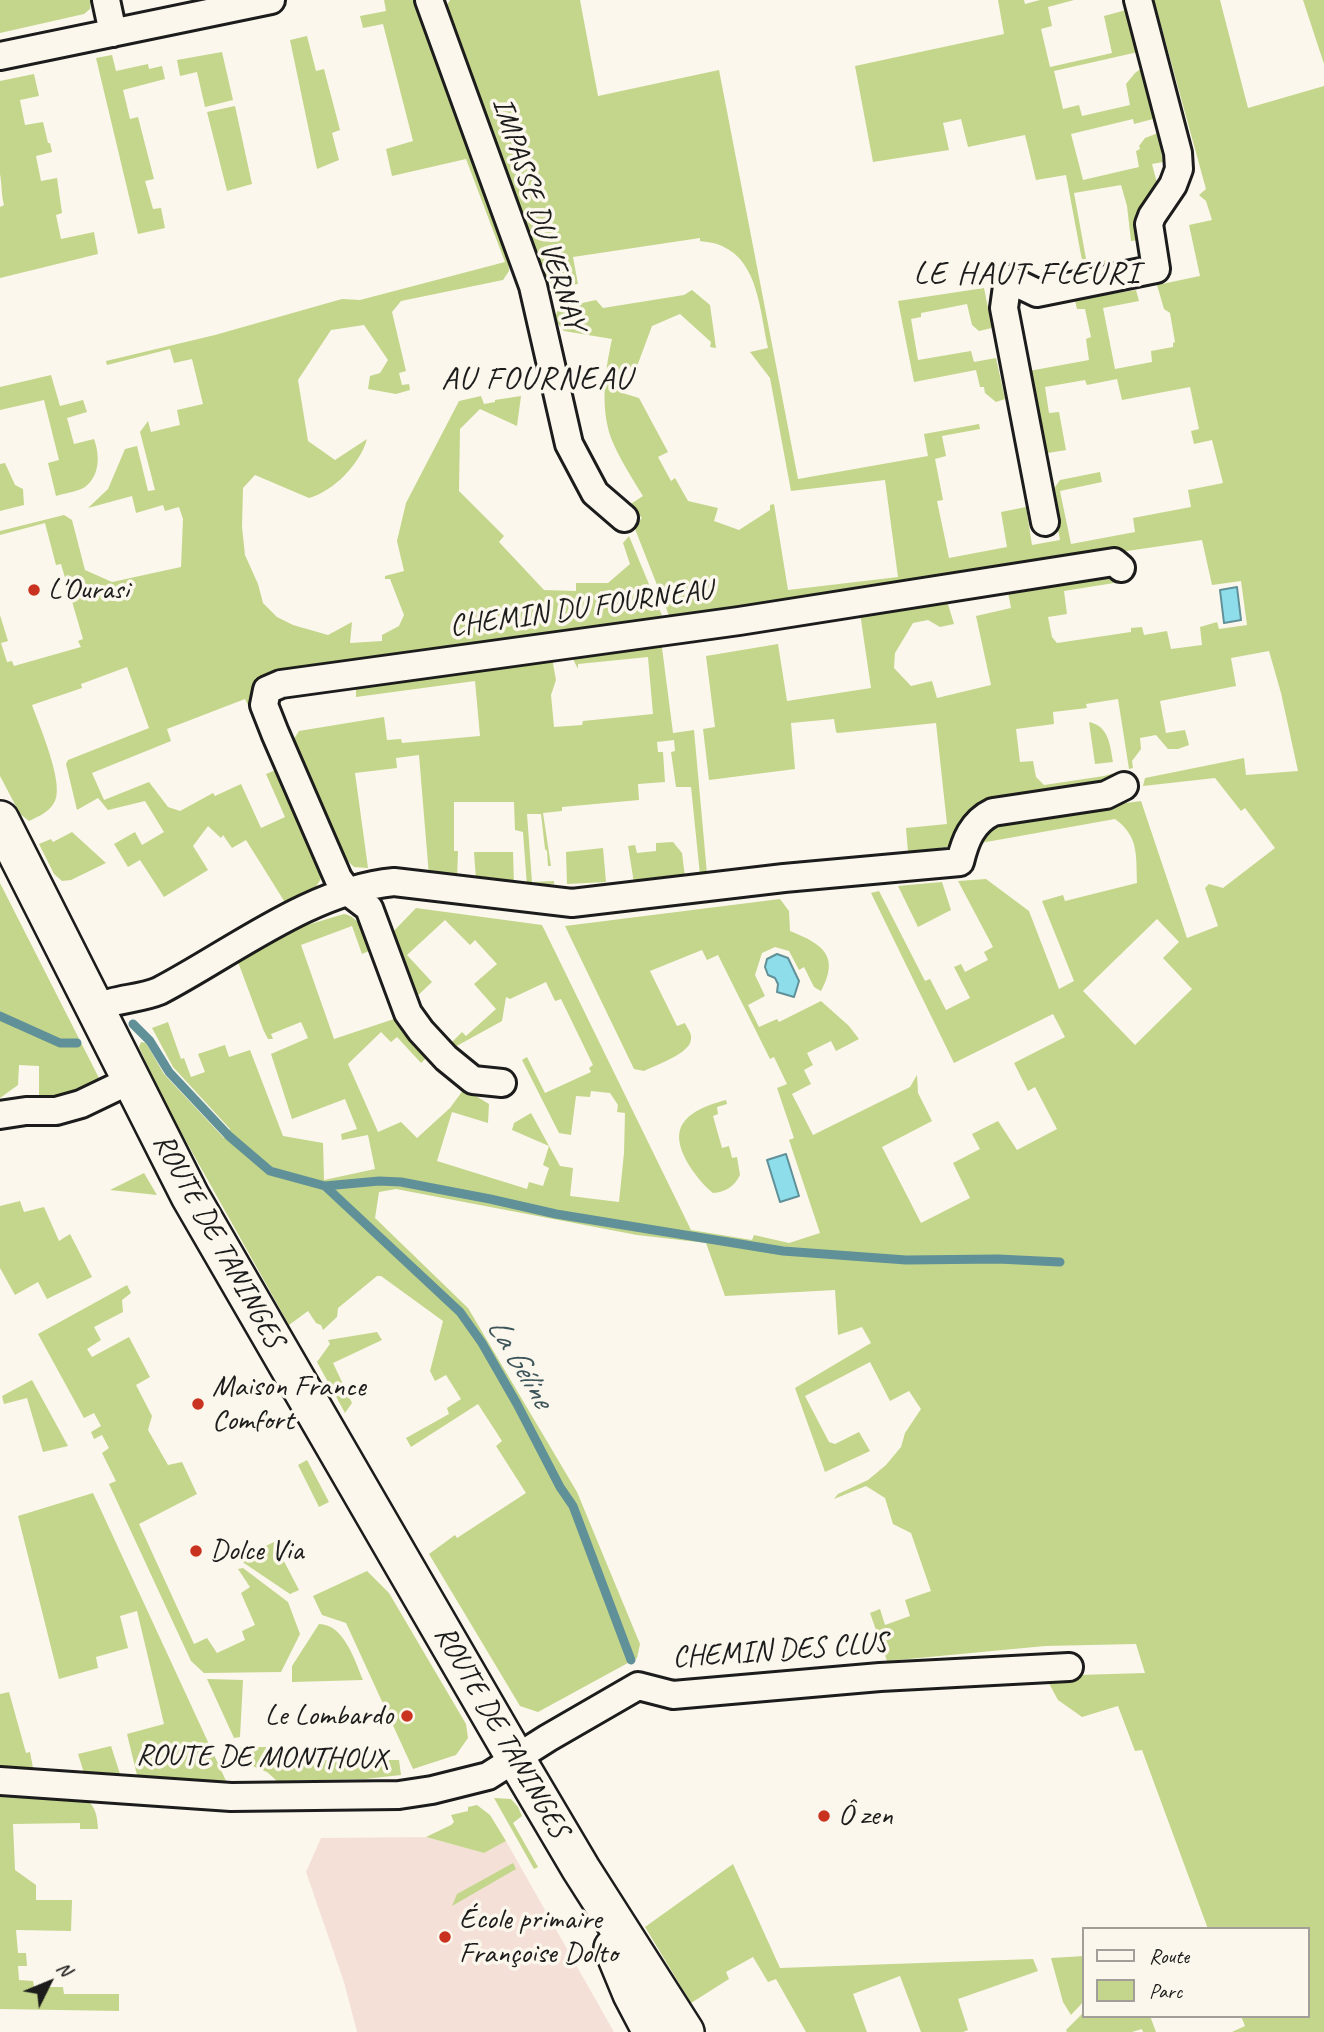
<!DOCTYPE html>
<meta charset="utf-8">
<style>
body{margin:0}
#map{position:relative;width:1324px;height:2032px;overflow:hidden;background:#fbf7ec;font-family:Caveat,sans-serif}
canvas{display:block}
.legend{position:absolute;left:1082px;top:1927px;width:228px;height:91px;box-sizing:border-box;background:#fbf7ec;border:2px solid #a29f99;margin:0;padding:9px 12px;list-style:none;font-size:21px;color:#1c1c1c}
.legend li{display:flex;align-items:center;gap:14px;height:35px}
.legend b{width:35px;border:2px solid #a29f99}
.north{position:absolute;left:14px;top:1948px;width:70px;height:70px;-webkit-text-stroke:5px #fbf7ec;paint-order:stroke;rotate:47deg;font-size:19px;font-weight:700;line-height:28px;text-align:center;color:#1c1c1c}
.north::after{content:'';display:block;margin:auto;width:24px;height:32px;background:#1c1c1c;clip-path:polygon(50% 0,100% 100%,50% 72%,0 100%)}
</style>
<div id="map">
<canvas width="1324" height="2032"></canvas>
<ul class="legend">
<li><b style="height:9px;background:#fbf7ec"></b>Route</li>
<li><b style="height:19px;background:#c4d68b"></b>Parc</li>
</ul>
<div class="north">N</div>
</div>
<script>
const ctx = document.querySelector('canvas').getContext('2d');
ctx.lineJoin = 'round';
function fill(path, color) { ctx.fillStyle = color; ctx.fill(path, 'evenodd'); }
function strokePath(path, color, width, dash) { ctx.strokeStyle = color; ctx.lineWidth = width; ctx.lineCap = dash ? 'butt' : 'round'; ctx.setLineDash(dash || []); ctx.stroke(path); }
function write(font, color, halo, rows, align = 'center') {
  ctx.font = font + ' Caveat,sans-serif'; ctx.lineWidth = 7; ctx.setLineDash([]); ctx.textBaseline = 'middle'; ctx.strokeStyle = halo; ctx.fillStyle = color; for (const [text, x, y, turn = 0] of rows) {
    ctx.save(); ctx.translate(x, y); ctx.rotate((+turn || 0) * Math.PI / 180); ctx.textAlign = isNaN(turn) ? turn : align; if (halo) ctx.strokeText(text, 0, 0); ctx.fillText(text, 0, 0); ctx.restore();
  }
}
fill(new Path2D(`
 M426 1837 484 1853 506 1841 614 2032H357L344 1982 306 1872 321 1838Z`), '#f5e0d8');
fill(new Path2D(`
 M0 0H91L90 9 84 14 0 33Z
 M384 0H418L508 249 509 271 503 280 401 301 392 312 406 371 399 373 402 385 409 384 410 390 396 394 368 389 370 376 380 373 388 360 364 325 331 330 298 380 308 441 335 460 367 439C360 464 334 491 309 498L255 475 243 488 242 527 245 555 258 584 263 603 277 617 293 625 328 635 352 622 350 643 382 641V635L399 626 404 615 390 579H385V576L404 571 397 541 406 503 459 401 481 396 484 404 495 402V400L521 396 517 426 480 409 460 429 459 491 504 536 499 542 544 590 576 591V583H608L630 564 623 543 629 536 663 618 256 678 250 697 268 747 245 699 167 729 171 741 92 773 104 800 149 782 168 807 180 811 213 793 215 796 241 784 261 828 285 817 266 774 278 769 322 875C317 892 301 899 286 904L246 840 232 848 223 835 221 838 208 826 193 846 208 870 164 897 140 860 128 867 114 844 135 832 142 845 164 832 145 801 108 810 98 798 77 810 66 764 68 760 149 728 127 667 81 684 82 688 32 705C39 725 64 782 55 801 50 812 39 816 29 821L20 814 0 776V615L8 641 1 643 7 662 12 661 14 666 81 647 78 641 83 639 61 564 56 565 45 523 0 535V531L64 515 72 520 85 570 112 582 181 567 183 519 179 507 165 511 163 505 136 513 132 496 88 508 108 489 125 449 137 446 148 491 155 490 140 432 148 421 151 432 180 425 177 410 203 404 192 359 174 363 170 349 107 365 106 361 215 335 342 299 360 300 505 262 466 159 392 176 386 149 413 141 383 24 363 28 360 16 386 11Z
 M450 0H580L598 96 719 70 798 479 928 456 924 434 979 424 980 429 942 436 946 456 935 459 943 500 937 501 949 558 1007 547 1001 512 1026 507 1032 545 1060 540 1051 493 1060 480 1100 472 1102 482 1060 491 1071 544 1135 532 1133 518 1191 507 1188 490 1223 483 1212 440 1194 444 1191 431 1199 429 1190 387 1122 400 1117 379 1087 385 1085 380 1045 387 1049 413 1059 412 1066 450 1048 453 1043 447 1029 371 1089 360 1086 339 1091 337 1085 309H1077L1075 300 1136 290 1139 301 1103 308 1115 369 1152 362 1151 351 1173 347V343L1175 342 1170 313 1164 309 1157 285 1200 276 1189 225 1212 220 1206 201 1199 195 1206 189 1154 0H1220L1248 108 1324 86V2032H1232L1245 2026 1241 2016H1308V1929H1208L1142 1750 1135 1751 1118 1706 1082 1717 1058 1700 1045 1676 1145 1673 1136 1644 1045 1646 887 1661 870 1613 880 1609 885 1625 910 1616 905 1600 931 1591 911 1533 893 1524 885 1498 866 1486 834 1499 838 1494 868 1480 886 1465 901 1447 905 1433 921 1409 909 1391 890 1401 870 1362 805 1396 829 1442 835 1444 859 1432 870 1451 825 1472 795 1388 871 1343 862 1327 838 1335 835 1290 725 1296 706 1243 637 1235 396 1189 379 1192 375 1218 468 1308 577 1492 640 1644 637 1658 538 1712 520 1706 429 1554 455 1535 457 1538 526 1493 496 1446 502 1441 478 1404 411 1447 406 1438 449 1414 447 1408 461 1399 446 1375 435 1381 430 1371 443 1321 381 1276H377L338 1308 337 1317 323 1330 321 1325 316 1323 308 1311 289 1325 164 1102 139 1047 141 1042 146 1043 164 1074 224 1138 230 1129 173 1067 152 1028 168 1022 181 1059 184 1058 191 1077 205 1072 198 1054 225 1045 229 1057 250 1050 283 1136 323 1143 324 1180 375 1169 368 1135 342 1140 341 1134 357 1129 345 1099 292 1119 271 1054 308 1038 301 1022 271 1034 273 1039H268L263 1029 238 962 294 929 344 914C361 917 365 936 371 950L362 954 352 926 301 945 334 1039 397 1018 427 1057 421 1063 397 1037 391 1042 381 1032 348 1064 378 1132 401 1122 417 1138 450 1108 464 1089 489 1104 488 1123 452 1112 437 1161 527 1189 529 1182 543 1186 549 1168 543 1165 549 1146 512 1130 514 1123 531 1113 560 1166 573 1168 570 1196 619 1202 624 1153 625 1113 617 1112 618 1105 610 1093 591 1091 590 1097 576 1096 571 1135 559 1133 522 1060 527 1057 545 1093 591 1072 589 1068 593 1065 561 999 555 1001 546 982 510 999 506 997 502 1021 453 1048 450 1044 462 1032 466 1036 496 1009 474 984 497 964 475 940 470 945 445 920 407 955 432 982 413 1000 390 935 416 908 542 925 691 1230 752 1240 754 1235 789 1243 820 1233 789 1140 794 1138 777 1088 787 1084 774 1057 770 1059 718 955 707 960 702 950 650 971 677 1026 685 1023C687 1028 692 1033 691 1039 691 1053 656 1065 644 1071L634 1069 565 926 780 899 789 911 790 931C823 944 840 956 821 991L814 987 804 967 799 970 789 951 775 947 762 953 755 975 765 996 748 1005 759 1027 777 1019 779 1022 821 1001 849 1026 859 1039 836 1051 831 1041 807 1053 813 1065 804 1070 811 1084 792 1094 813 1135 910 1087 917 1075 918 1093 932 1121 882 1147 921 1223 970 1198 953 1163 980 1149 972 1134 998 1121 1017 1150 1057 1129 1035 1087 1028 1091 1014 1063 1065 1037 1053 1014 954 1063 871 893 879 891 925 981 930 979 946 1010 970 998 954 967 961 964 965 972 988 960 984 952 993 947 958 881 986 879 1029 911 1059 989 1074 981 1042 901 1063 895 1065 901 1137 883C1136 856 1139 836 1115 819L975 844 996 821 1141 801 1187 938 1218 926 1205 888 1209 884 1223 888 1275 848 1245 808 1241 811 1215 778 1143 786 1145 778 1244 758 1246 775 1298 771 1281 693 1269 651 1231 658 1236 686 1160 701 1166 733 1185 730 1189 745 1178 749H1168L1156 735 1140 738 1141 749 1132 761 1133 768 1129 769 1118 699 1086 704 1087 708 1053 712 1054 724 1016 729 1020 762 1033 761 1036 777 1044 785 1104 776 1114 773 1102 786 998 799 954 846 908 852 906 828 947 824 936 723 838 733 836 732 834 719 791 723 795 769 709 780 703 729 715 727 706 656 778 644 787 701 871 688 860 613 947 601 954 624 940 627 928 620 913 623 895 653 894 668 911 686 932 681 937 698 991 685 976 616 1011 608 1008 592 1111 573 1114 583 1064 591 1067 614 1048 617 1052 637 1057 643 1131 632V628L1142 627 1144 635 1167 631 1171 649 1202 645 1200 627 1217 622 1219 629 1247 625 1241 581 1212 585 1202 540 670 618 635 529 642 517 627 515 623 509 643 496C632 478 619 458 611 438 600 406 605 371 612 339L564 331 554 319 559 308 596 300 603 308 684 295 692 290 710 305 716 348 710 347 711 342 680 314 652 326 636 369 621 365 619 392 639 398 668 452 658 457 671 481 675 478 688 501 718 508 714 521 739 530 770 510V505L774 504 788 590 898 577 885 480 791 491 770 378 750 352 768 348C760 313 759 262 722 246 716 243 707 242 700 241V238L573 257 578 284 557 287 547 280 447 5ZM1157 919 1179 942 1163 958 1192 989 1135 1045 1083 991Z
 M998 0H1024L1025 4 1040 0H1074L1048 7 1052 26 1041 29 1050 67 1112 53 1104 16 1126 10 1138 52 1054 71 1063 109 1079 105 1082 116 1130 105 1126 84 1135 73 1142 68 1153 119 1134 124 1133 119 1071 134 1083 180 1139 167 1136 151 1140 149 1139 146 1145 138 1158 133 1163 162 1152 164 1157 183 1138 209 1139 240 1131 241 1127 206 1121 185 1074 193 1087 264 1108 260 1109 265 1084 271 1066 175 1036 180 1025 135 968 147 961 119 943 123 949 150 873 162 855 66 1004 34Z
 M1303 0H1324V64Z
 M307 36 316 71 324 69 340 130 332 133 339 160 317 169 290 40Z
 M222 52 233 100 205 107 197 72 180 76 177 60Z
 M112 55 116 71 148 64 149 69 162 66 165 79 123 90 130 119 138 117 154 179 145 181 153 209 161 208 165 228 138 234 96 58Z
 M34 74 39 96 20 100 25 125 43 122 48 143H50L52 152 36 156 41 181 57 178 62 213 56 215 61 239 94 232 98 254 0 278V207L4 205C1 193 2 184 0 174V81Z
 M235 106 252 184 227 191 207 112Z
 M984 288 992 328 979 331 972 325 967 304 921 313V317L911 319 918 360 971 351 974 362 996 358 1005 399 996 402 985 393 984 387H980L976 370 914 382 898 301Z
 M51 375 60 406 83 400 87 412 67 418 74 444 94 439C100 455 100 476 85 487 77 492 65 493 56 496L48 463 59 460 44 400 0 410V387Z
 M5 463 15 485 23 489 24 505 0 511V464Z
 M661 640 673 733 694 730 707 874 700 875 691 787H676L671 752 675 751 674 740 657 742 658 752H663L665 782 638 784 639 800 562 807V811L543 813 551 866H548L547 851 545 849 541 814H527L532 882 554 881V884L527 886 523 832 515 830 514 802H454V851H458L457 879 429 876 419 755 396 758 397 768 355 773 368 868 354 867 337 851 290 745 299 731 384 717 387 740 401 739 402 743 480 736 475 681 356 697V685L552 658 556 680 551 695 554 727 582 725 583 721 653 714 648 657 578 664V669L570 653Z
 M1089 722C1109 726 1110 745 1113 762L1095 764Z
 M72 832 106 863 71 880 62 881 54 874 39 844 51 839 53 842Z
 M673 842 682 853 685 877 634 883 628 846 635 845 637 853 656 851V843Z
 M603 848 606 882 567 884 566 852Z
 M474 852H513L514 884 476 880Z
 M942 882 951 910 918 927 898 886Z
 M0 883 101 1082 67 1099H39V1066L19 1065 18 1085 0 1098Z
 M726 1100 727 1104 717 1107 718 1114 713 1116 722 1148 729 1146 732 1158 737 1157 740 1175C734 1187 725 1192 713 1193 698 1181 674 1150 680 1130 685 1112 711 1104 726 1100Z
 M144 1173 157 1195 110 1190Z
 M20 1201 24 1212 44 1207 59 1241 70 1234 92 1277 47 1299 38 1282 15 1295 0 1268V1206Z
 M127 1285 131 1293 122 1300 123 1312 94 1327 101 1340 87 1349 92 1357 129 1337 150 1377 136 1385 152 1416 148 1430 168 1465 182 1462 197 1494 139 1524 194 1644 207 1638 217 1653 245 1640 242 1631 255 1625 241 1593 250 1587 238 1569 243 1568 288 1602 300 1634 281 1672 204 1673 191 1661 109 1484 116 1481 102 1453 109 1448 102 1435 94 1439 91 1432 101 1426 94 1413 84 1418 38 1334Z
 M377 1332 382 1340 333 1363 352 1403 345 1413 317 1362 330 1344 328 1340Z
 M32 1380 68 1446 43 1452 27 1398 4 1404 2 1396Z
 M307 1460 329 1502 319 1507 298 1465Z
 M93 1493 227 1783 137 1775 127 1734 164 1724 137 1611 120 1616 128 1648 96 1657 98 1668 59 1679 18 1516Z
 M274 1542 299 1590 290 1594 232 1555 246 1548 249 1554Z
 M367 1571 389 1593 466 1724 468 1738 456 1755 413 1769 346 1623 322 1615 313 1596Z
 M319 1624C344 1624 355 1661 363 1680L292 1682V1666Z
 M207 1679 243 1680 240 1737 234 1738Z
 M9 1692 26 1753 30 1752 33 1768 0 1767V1694Z
 M111 1746 120 1774 84 1773 78 1754Z
 M238 1747H266V1760H399L401 1775 365 1779 277 1781 267 1772 245 1763Z
 M0 1795 89 1802C97 1810 97 1818 98 1829H80V1823L13 1824 15 1870 36 1885V1900H72L71 1931 16 1930 18 1953H26L27 1966H18L19 1980 33 1981 34 1987H63L64 1994H119V2011L0 2009Z
 M494 1798 511 1799 518 1807 522 1816 513 1823 538 1867 534 1869Z
 M477 1805 490 1815 506 1841 484 1853 426 1837 451 1825 454 1822 451 1815 468 1811V1807Z
 M513 1863 516 1869 452 1906 457 1894Z
 M733 1864 780 1968 1033 1959 1038 1971 958 1999 968 2030 963 2032H921L900 1976 853 1994 867 2032H806L776 1979 768 1982 753 1957 726 1972 729 1979 691 2003 645 1927Z
 M1084 1956V2001L1071 2015 1063 2002 1051 1958Z
 M1084 2012V2016H1150L1156 2032H1143L1142 2029 1132 2032H1067L1066 2030Z`), '#c4d68b');
const water = new Path2D(`
 M1237 587 1241 620 1224 623 1220 590Z
 M777 954 788 958 799 981 794 997 777 992 778 984 775 978 768 975 765 967 767 959Z
 M786 1154 799 1196 780 1202 767 1160Z`);
fill(water, '#8eddeb');
strokePath(water, '#609098', 2);
strokePath(new Path2D(`
 M0 1016 60 1043H77
 M133 1024 150 1041 169 1072 229 1136 270 1171 325 1186 460 1312 482 1343 517 1404 560 1487 573 1506 631 1660
 M325 1186 379 1181 401 1182 490 1199 556 1214 783 1251 906 1260 998 1259 1060 1262`), '#609098', 9);
const street = new Path2D(`
 M106 0 113 33
 M429 0 533 286 569 444 595 493 624 518
 M0 56 271 0
 M1045 522 1004 308 1008 279 1037 293 1156 269 1149 224 1152 216 1173 185 1179 169 1178 153 1138 0
 M95 1009C114 998 137 1000 159 991 232 953 310 890 394 882L572 903 784 878 960 862C965 841 972 822 993 812L1106 795 1124 786
 M502 1083 473 1080 446 1058 421 1031 408 1013 369 908 348 892 338 878 275 733 264 705 267 690 281 684 739 621 1114 562 1121 568
 M0 1115 26 1111H56L81 1104 131 1080
 M0 1781 231 1797 399 1795 432 1790 488 1776 548 1738 638 1686 673 1695 880 1677 1069 1667`);
const secondary = new Path2D(`
 M0 820 190 1196 516 1759 581 1869 685 2032
 M613 1948 632 1994 652 2032`);
strokePath(street, '#1c1c1c', 32);
strokePath(secondary, '#1c1c1c', 42);
strokePath(street, '#fbf7ec', 26);
strokePath(secondary, '#fbf7ec', 37);
for (const [x, y, r, color] of [
 [34,590,7,"#c8321e"],
 [198,1404,7,"#c8321e"],
 [196,1551,7,"#c8321e"],
 [407,1716,7,"#c8321e"],
 [824,1816,7,"#c8321e"],
 [445,1937,7,"#c8321e"]
]) { const dot = new Path2D(); dot.arc(x, y, r, 0, 2 * Math.PI); ctx.fillStyle = color; ctx.fill(dot); strokePath(dot, '#fbf7ec', 2.5); }
write('30px', '#1c1c1c', '#fbf7ec', [
 ["IMPASSE DU VERNAY",538,214,72],
 ["CHEMIN DU FOURNEAU",581,609,-8],
 ["ROUTE DE TANINGES",218,1241,61],
 ["CHEMIN DES CLUS",780,1651,-4],
 ["ROUTE DE TANINGES",501,1732,60],
 ["ROUTE DE MONTHOUX",262,1758,1]
]);
write('30px', '#1c1c1c', '#fbf7ec', [
 ["L'Ourasi",48,590],
 ["Maison France",212,1387],
 ["Comfort",212,1421],
 ["Dolce Via",210,1551],
 ["Le Lombardo",393,1716,"right"],
 ["Ô zen",838,1816],
 ["École primaire",459,1920],
 ["Françoise Dolto",459,1954]
], 'left');
ctx.letterSpacing = '2px';
write('32px', '#1c1c1c', '#fbf7ec', [
 ["LE HAUT FLEURI",1027,275],
 ["AU FOURNEAU",537,380]
]);
ctx.letterSpacing = '0px';
write('italic 32px', '#3e565a', '#fbf7ec', [
 ["La Géline",519,1363,59]
]);
</script>
